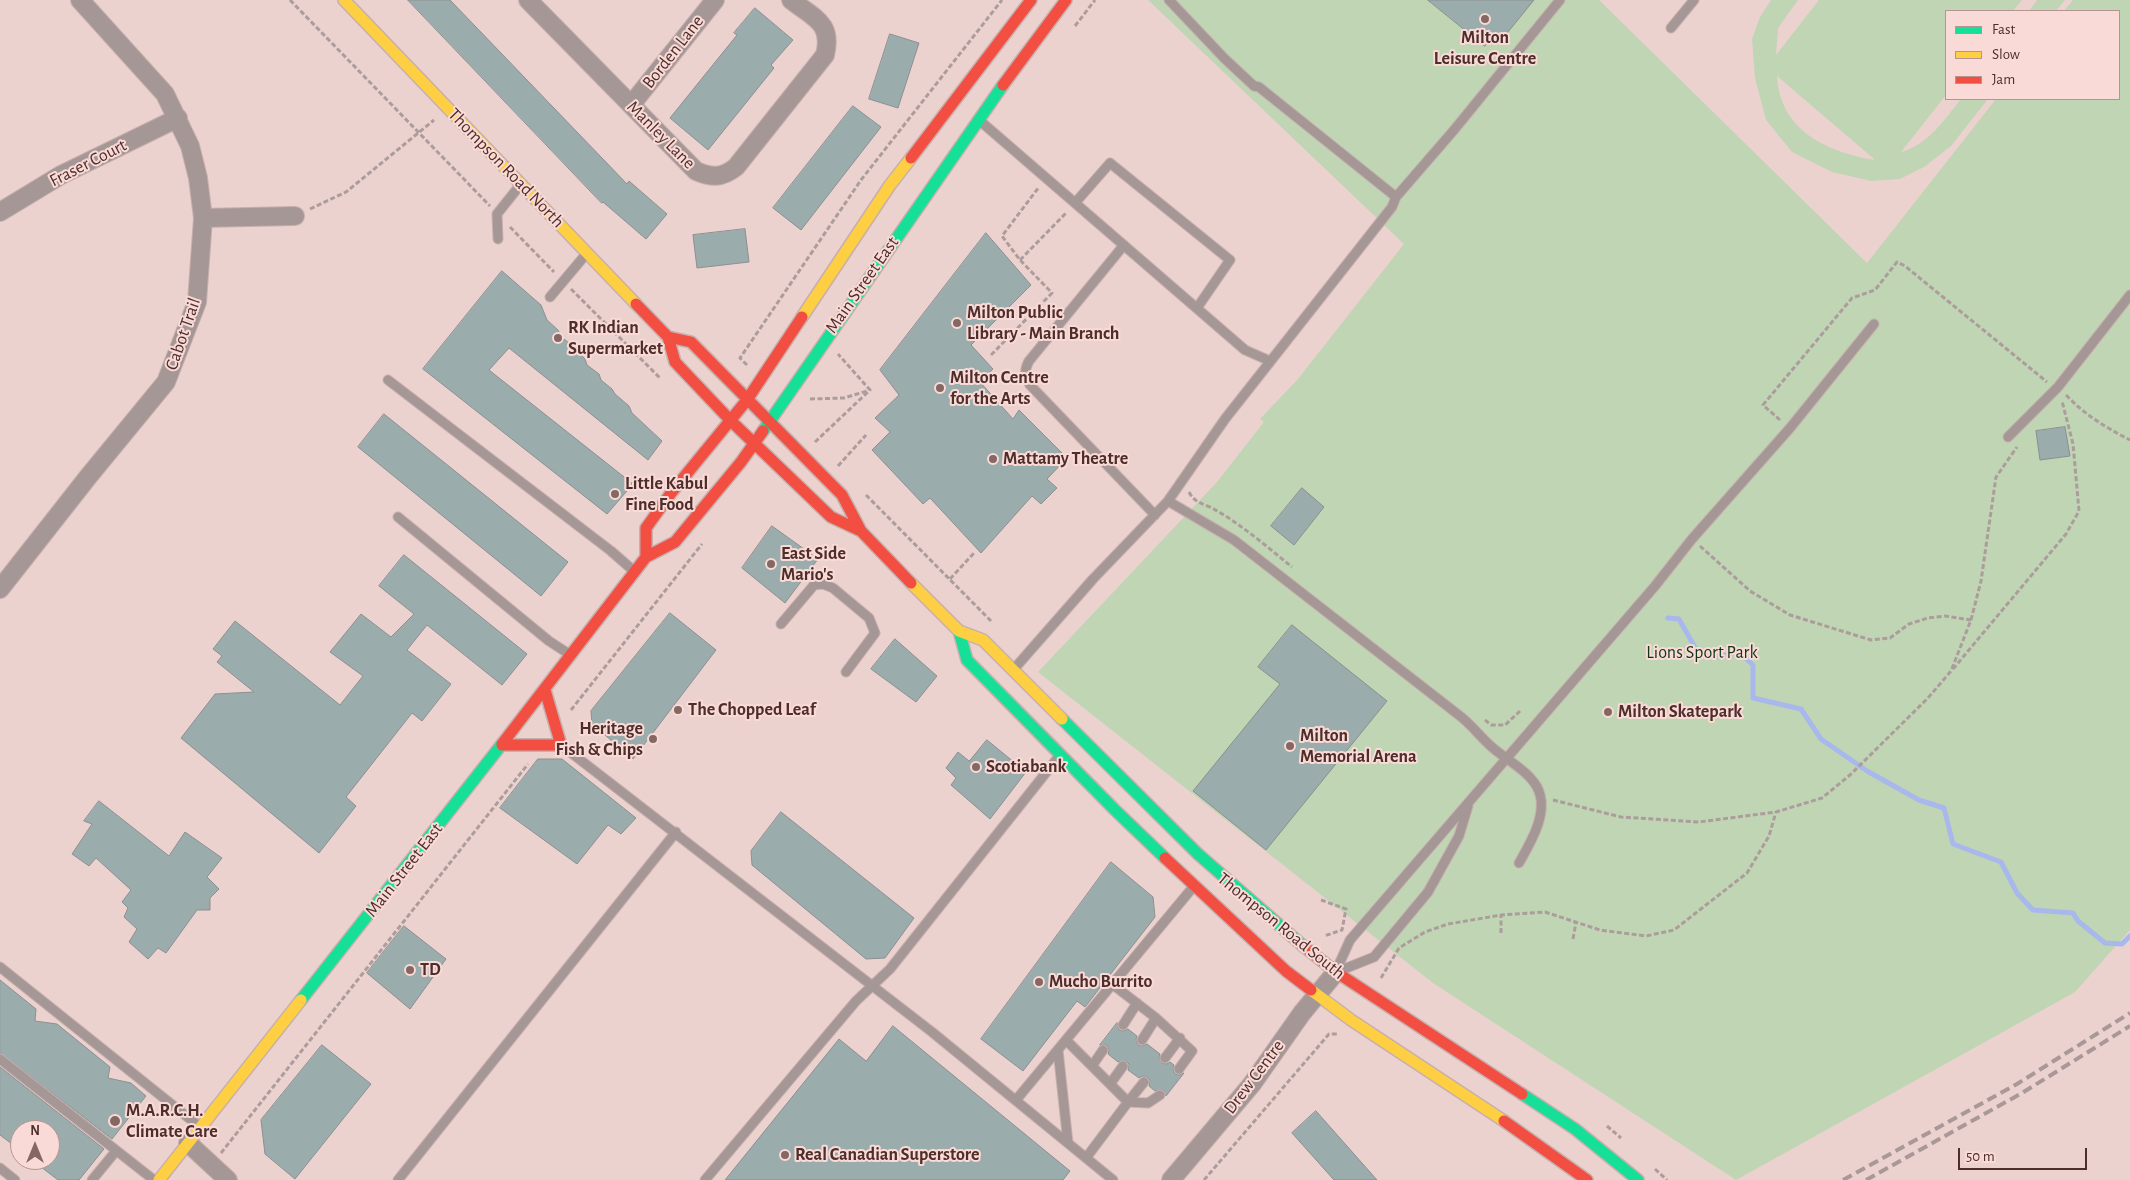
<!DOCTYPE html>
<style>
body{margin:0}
#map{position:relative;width:2130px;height:1180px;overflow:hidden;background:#ecd2cf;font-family:"Alegreya Sans",sans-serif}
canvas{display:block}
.legend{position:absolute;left:1945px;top:10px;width:175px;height:90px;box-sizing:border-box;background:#fadad6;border:1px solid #b59592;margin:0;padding:6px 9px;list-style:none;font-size:15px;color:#4d2e2b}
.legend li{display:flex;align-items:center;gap:10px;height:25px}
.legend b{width:25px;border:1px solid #b59592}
.north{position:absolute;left:10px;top:1120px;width:50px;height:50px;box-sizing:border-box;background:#fadad6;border:1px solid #b59592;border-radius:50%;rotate:0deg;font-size:14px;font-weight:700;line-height:20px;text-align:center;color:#4d2e2b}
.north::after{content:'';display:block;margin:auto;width:18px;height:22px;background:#856764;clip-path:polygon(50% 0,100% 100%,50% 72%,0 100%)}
.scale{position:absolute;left:1958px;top:1148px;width:129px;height:22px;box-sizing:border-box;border:2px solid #4d2e2b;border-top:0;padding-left:6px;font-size:15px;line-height:18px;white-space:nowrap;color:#4d2e2b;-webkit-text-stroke:4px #fadad6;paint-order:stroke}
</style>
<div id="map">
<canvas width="2130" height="1180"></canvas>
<ul class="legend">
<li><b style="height:6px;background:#16e098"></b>Fast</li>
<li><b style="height:6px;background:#ffcf43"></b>Slow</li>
<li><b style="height:6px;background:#f24e42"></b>Jam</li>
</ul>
<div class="north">N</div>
<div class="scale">50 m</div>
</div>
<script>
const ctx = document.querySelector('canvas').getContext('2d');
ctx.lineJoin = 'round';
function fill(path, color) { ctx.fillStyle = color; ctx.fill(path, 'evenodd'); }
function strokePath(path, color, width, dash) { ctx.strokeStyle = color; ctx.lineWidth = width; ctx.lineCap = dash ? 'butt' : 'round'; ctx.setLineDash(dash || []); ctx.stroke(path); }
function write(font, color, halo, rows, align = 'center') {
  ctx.font = font + ' "Alegreya Sans",sans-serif'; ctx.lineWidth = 4; ctx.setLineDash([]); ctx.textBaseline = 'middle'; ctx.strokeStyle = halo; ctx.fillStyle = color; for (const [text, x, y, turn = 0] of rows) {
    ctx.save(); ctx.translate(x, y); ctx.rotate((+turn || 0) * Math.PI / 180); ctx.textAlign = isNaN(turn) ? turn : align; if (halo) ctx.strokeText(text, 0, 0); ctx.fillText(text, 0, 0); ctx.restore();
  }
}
fill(new Path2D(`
 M1148 0H1599L1867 263 1996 99H2119V11H2064L2073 0H2130V930L2075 992 1736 1180 1433 983 1038 672 1217 482 1264 422 1260 419 1298 379 1404 244Z
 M1771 0H1798L1778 28 1776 55 1819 0H2022L2013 11H1946V95L1901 152C1928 145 1944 120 1961 99H1988L1951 146 1924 167 1900 179 1871 181 1832 172 1792 152 1766 120 1755 78 1752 39 1760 17ZM1777 76 1874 159V160C1825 151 1780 130 1777 76Z
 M2037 0H2065L2056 11H2029Z`), '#bfd5b3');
strokePath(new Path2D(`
 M1668 618 1679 619 1697 651 1719 657 1739 652 1753 665V698L1801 709 1821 739 1867 771 1919 800 1944 808 1953 844 2001 862 2017 893 2033 910 2073 913 2078 921 2105 943 2122 944 2130 936`), '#a9b8ec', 5);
const building = new Path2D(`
 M408 0H450L627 184 629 181 667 214 646 239 603 202 602 203Z
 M1428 0H1534L1499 43 1491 38 1485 46Z
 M755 8 793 40 771 65 774 68 708 150 670 118 737 35 734 33Z
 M890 34 919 43 898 108 869 99Z
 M853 106 881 127 801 230 773 208Z
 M745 229 749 262 697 268 693 235Z
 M986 233 1031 285 971 345 993 369 980 382 1013 419 1019 410 1067 458 1047 479 1057 488 1041 504 1032 496 981 553 930 498 923 504 872 450 890 432 875 418 899 395 880 370Z
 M502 271 541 305 547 320 558 330 561 337 572 345 585 359 587 365 599 374 601 380 612 389 615 394 629 406 632 413 662 441 648 460 509 348 489 370 633 484 607 514 423 369Z
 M384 414 568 562 541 596 358 447Z
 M2065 427 2070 456 2040 460 2036 431Z
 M1302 488 1324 507 1294 545 1271 526Z
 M772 526 818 559 785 603 742 568Z
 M404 555 527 654 502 685 427 625 407 650 451 684 422 721 412 713 346 797 356 806 319 853 181 738 215 694 254 692 217 662 222 656 213 649 235 621 340 705 363 676 330 652 361 614 391 637 414 614 379 586Z
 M670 613 716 650 633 759 592 724 591 711Z
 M1292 625 1387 701 1266 850 1193 791 1280 684 1258 667Z
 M895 639 937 676 916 702 871 669Z
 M987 740 1026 772 990 819 951 785 956 778 946 768 958 752 969 761Z
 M538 759H562L636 818 621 834 608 825 577 864 500 808Z
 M99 801 169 856 185 832 222 858 207 877 219 889 210 898V910H197L166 953 158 948 148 959 129 942 137 929 124 917 128 908 122 902 131 890 96 858 89 866 72 854 92 824 84 821Z
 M781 812 914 918 885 958 866 959 752 865 751 851Z
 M1111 862 1153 897 1155 917 1085 1007 1077 1001 1023 1071 981 1039Z
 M404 926 446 959 410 1009 367 973Z
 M0 980 36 1009 35 1021 57 1024 110 1067 108 1078 131 1083 146 1096 112 1139 0 1053Z
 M1117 1023 1119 1030 1123 1031 1128 1029 1137 1036 1136 1040 1138 1045 1142 1046 1147 1044 1160 1054 1159 1058 1162 1063 1167 1064 1170 1062 1174 1065 1173 1069 1175 1074 1179 1075 1184 1073 1166 1096 1163 1090 1155 1091 1149 1086 1150 1080 1147 1077 1142 1076 1139 1078 1128 1070 1129 1064 1126 1061 1118 1062 1108 1054 1109 1050 1107 1045H1100Z
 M893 1026 1070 1171 1063 1180H725L839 1039 866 1061Z
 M322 1045 371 1084 295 1179 265 1154 261 1120Z
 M0 1067 104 1149 79 1180H58L32 1160H50V1130H20V1150L0 1135Z
 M1316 1111 1377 1180H1334L1292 1133Z`);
fill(building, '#9bacad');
strokePath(building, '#8c8f8f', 1);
const lane = new Path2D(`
 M1169 0 1224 58 1254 86 1259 87 1396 197
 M1671 28 1694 0
 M979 120 1245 350 1270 361
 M1075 203 1110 163 1230 260 1197 308
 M498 239 497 214 521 184
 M1124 245 1029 361C1024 370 1025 376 1030 385L1155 515
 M550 297 587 253
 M388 380 611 551 635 572
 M2008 437 2058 387 2130 295
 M1168 501 1234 540 1460 716C1472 725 1481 738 1493 748 1507 760 1528 771 1537 787 1550 811 1531 842 1519 863
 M398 517 549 641 569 654
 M781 624 814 585 823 584 833 588 869 618 875 633 846 672
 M1014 669 1093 579 1168 501 1225 419 1392 207 1396 197 1454 130 1560 0
 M561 745 932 1032 1113 1180
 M0 967 200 1127
 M1336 971 1350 940 1655 586 1692 539 1790 428 1874 324
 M1339 971 1374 957 1428 892 1459 836 1468 806
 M1112 984 1156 1018 1192 1051 1179 1069
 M1123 1025 1137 1003
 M1066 1040 1128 1102 1086 1158
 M1142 1040 1156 1018
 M1058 1050 1068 1143
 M1165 1058 1180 1038
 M0 1059 154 1180
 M1092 1066 1103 1050
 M1110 1084 1123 1066
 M1016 1100 1194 886
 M1128 1102 1148 1103 1160 1095
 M1128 1102 1144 1082
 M0 1168 15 1180
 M92 1180 116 1151
 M398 1180 676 832
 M705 1180 856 1001 890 969 1060 755`);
const street = new Path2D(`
 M528 0 696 171C712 178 722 178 736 167L825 55C833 23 814 18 791 0
 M631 105 715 0
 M0 212 61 175 178 118
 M203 218 295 216
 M0 589 88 477 166 382 197 302 203 218 198 178 190 146 165 94 80 0
 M188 1143 228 1180
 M1171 1180 1252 1084 1302 1013 1336 972`);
const fast = new Path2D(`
 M763 431 1003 85
 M959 631 967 660 1115 810 1165 858
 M1062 719 1198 854 1302 945
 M301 1000 502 744
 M1522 1094 1575 1129 1638 1180`);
const slow = new Path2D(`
 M344 0 636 304
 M802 317 890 185 911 158
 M911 583 959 631 983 640 1062 719
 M1311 990 1351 1020 1504 1121
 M159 1180 301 1000`);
const jam = new Path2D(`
 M1003 85 1066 0
 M911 158 1031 0
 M636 304 668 337 675 362 731 421 831 517 861 531
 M668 337 691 342 842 495 861 531 911 583
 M646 557V528L671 493 747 400 802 317
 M502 744 646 557 675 542 741 462 763 431
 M502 745H561L545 690
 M1165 858 1286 971 1311 990
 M1302 945 1336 972 1522 1094
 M1504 1121 1587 1180`);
strokePath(lane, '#c7afad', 11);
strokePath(street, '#c7afad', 20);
strokePath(fast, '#c7afad', 14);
strokePath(slow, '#c7afad', 14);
strokePath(jam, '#c7afad', 14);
strokePath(new Path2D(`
 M290 0 490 206
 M1075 26 1095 0
 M310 209 346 192 434 120
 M510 227 554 272
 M1020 260 1067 212
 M571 289 660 378
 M991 355 1052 293 1020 260 1002 236 1039 187
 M747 365 740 358 861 180 1002 0
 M2066 395C2085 415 2105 427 2130 440
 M810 399 844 398 867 391
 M1780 420 1763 405 1852 298 1875 290 1897 262 1905 266 2047 382
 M815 442 870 390 838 354
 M838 466 866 435
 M1189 492C1194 502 1201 503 1210 507 1240 523 1266 546 1292 567
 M866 495 992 622
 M1700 546 1750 591 1790 615 1871 640 1890 638 1909 624 1928 618 1945 616 1971 620
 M950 579 974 553
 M1953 669 2066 534 2079 511 2073 444 2062 401
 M571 710 702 544
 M1485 720 1491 725H1505L1520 711
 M1553 800 1621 817 1699 822 1776 812 1822 798 1850 775 1928 698 1951 671 1971 620 1981 581 1996 477 2017 447
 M1321 900 1346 909 1342 930 1324 936
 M1501 933V915
 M1573 939 1576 922
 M1381 978 1399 948 1425 932 1448 924 1501 915 1545 912 1600 930 1646 936 1674 930 1747 873 1769 836 1776 812
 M1607 1126 1621 1138
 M221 1153 528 764
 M1655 1169 1667 1180
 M1204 1180 1329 1034H1337`), '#ac9d9c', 3, [5, 2.5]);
strokePath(lane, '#a59796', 9);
strokePath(street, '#a59796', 18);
strokePath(fast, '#16e098', 11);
strokePath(slow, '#ffcf43', 11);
strokePath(jam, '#f24e42', 11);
strokePath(new Path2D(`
 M1843 1180 2017 1084 2130 1013
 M1866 1180 2022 1093 2130 1026`), '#a99897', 4, [10, 5]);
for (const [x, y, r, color] of [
 [1485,19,5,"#856764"],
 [957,323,5,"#856764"],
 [558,338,5,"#856764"],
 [940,388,5,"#856764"],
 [993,459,5,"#856764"],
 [615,494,5,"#856764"],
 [771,564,5,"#856764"],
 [678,710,5,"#856764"],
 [1608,712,5,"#856764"],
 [653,739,5,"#856764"],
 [1290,746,5,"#856764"],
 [976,767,5,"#856764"],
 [410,970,5,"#856764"],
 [1039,982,5,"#856764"],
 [115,1121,6,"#856764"],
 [785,1155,5,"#856764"]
]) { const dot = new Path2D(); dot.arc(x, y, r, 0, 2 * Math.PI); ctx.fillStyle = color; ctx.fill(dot); strokePath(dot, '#fadad6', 2); }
write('bold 18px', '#4d2e2b', '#fadad6', [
 ["Milton",1485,38,"center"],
 ["Leisure Centre",1485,59,"center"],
 ["Milton Public",967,313],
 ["Library - Main Branch",967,334],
 ["RK Indian",568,328],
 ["Supermarket",568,349],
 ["Milton Centre",950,378],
 ["for the Arts",950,399],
 ["Mattamy Theatre",1003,459],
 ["Little Kabul",625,484],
 ["Fine Food",625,505],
 ["East Side",781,554],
 ["Mario's",781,575],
 ["The Chopped Leaf",688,710],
 ["Milton Skatepark",1618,712],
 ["Heritage",643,729,"right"],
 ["Fish & Chips",643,750,"right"],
 ["Milton",1300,736],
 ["Memorial Arena",1300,757],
 ["Scotiabank",986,767],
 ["TD",420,970],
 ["Mucho Burrito",1049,982],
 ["M.A.R.C.H.",126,1111],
 ["Climate Care",126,1132],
 ["Real Canadian Superstore",795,1155]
], 'left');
write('18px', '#4d2e2b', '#fadad6', [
 ["Borden Lane",673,52,-52],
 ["Manley Lane",661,135,45],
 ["Fraser Court",88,163,-27],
 ["Thompson Road North",506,168,46],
 ["Main Street East",862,285,-55],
 ["Cabot Trail",183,334,-71],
 ["Main Street East",404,870,-52],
 ["Thompson Road South",1281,926,39],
 ["Drew Centre",1254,1077,-53]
]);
write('18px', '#113615', '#fadad6', [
 ["Lions Sport Park",1702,653]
]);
</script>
